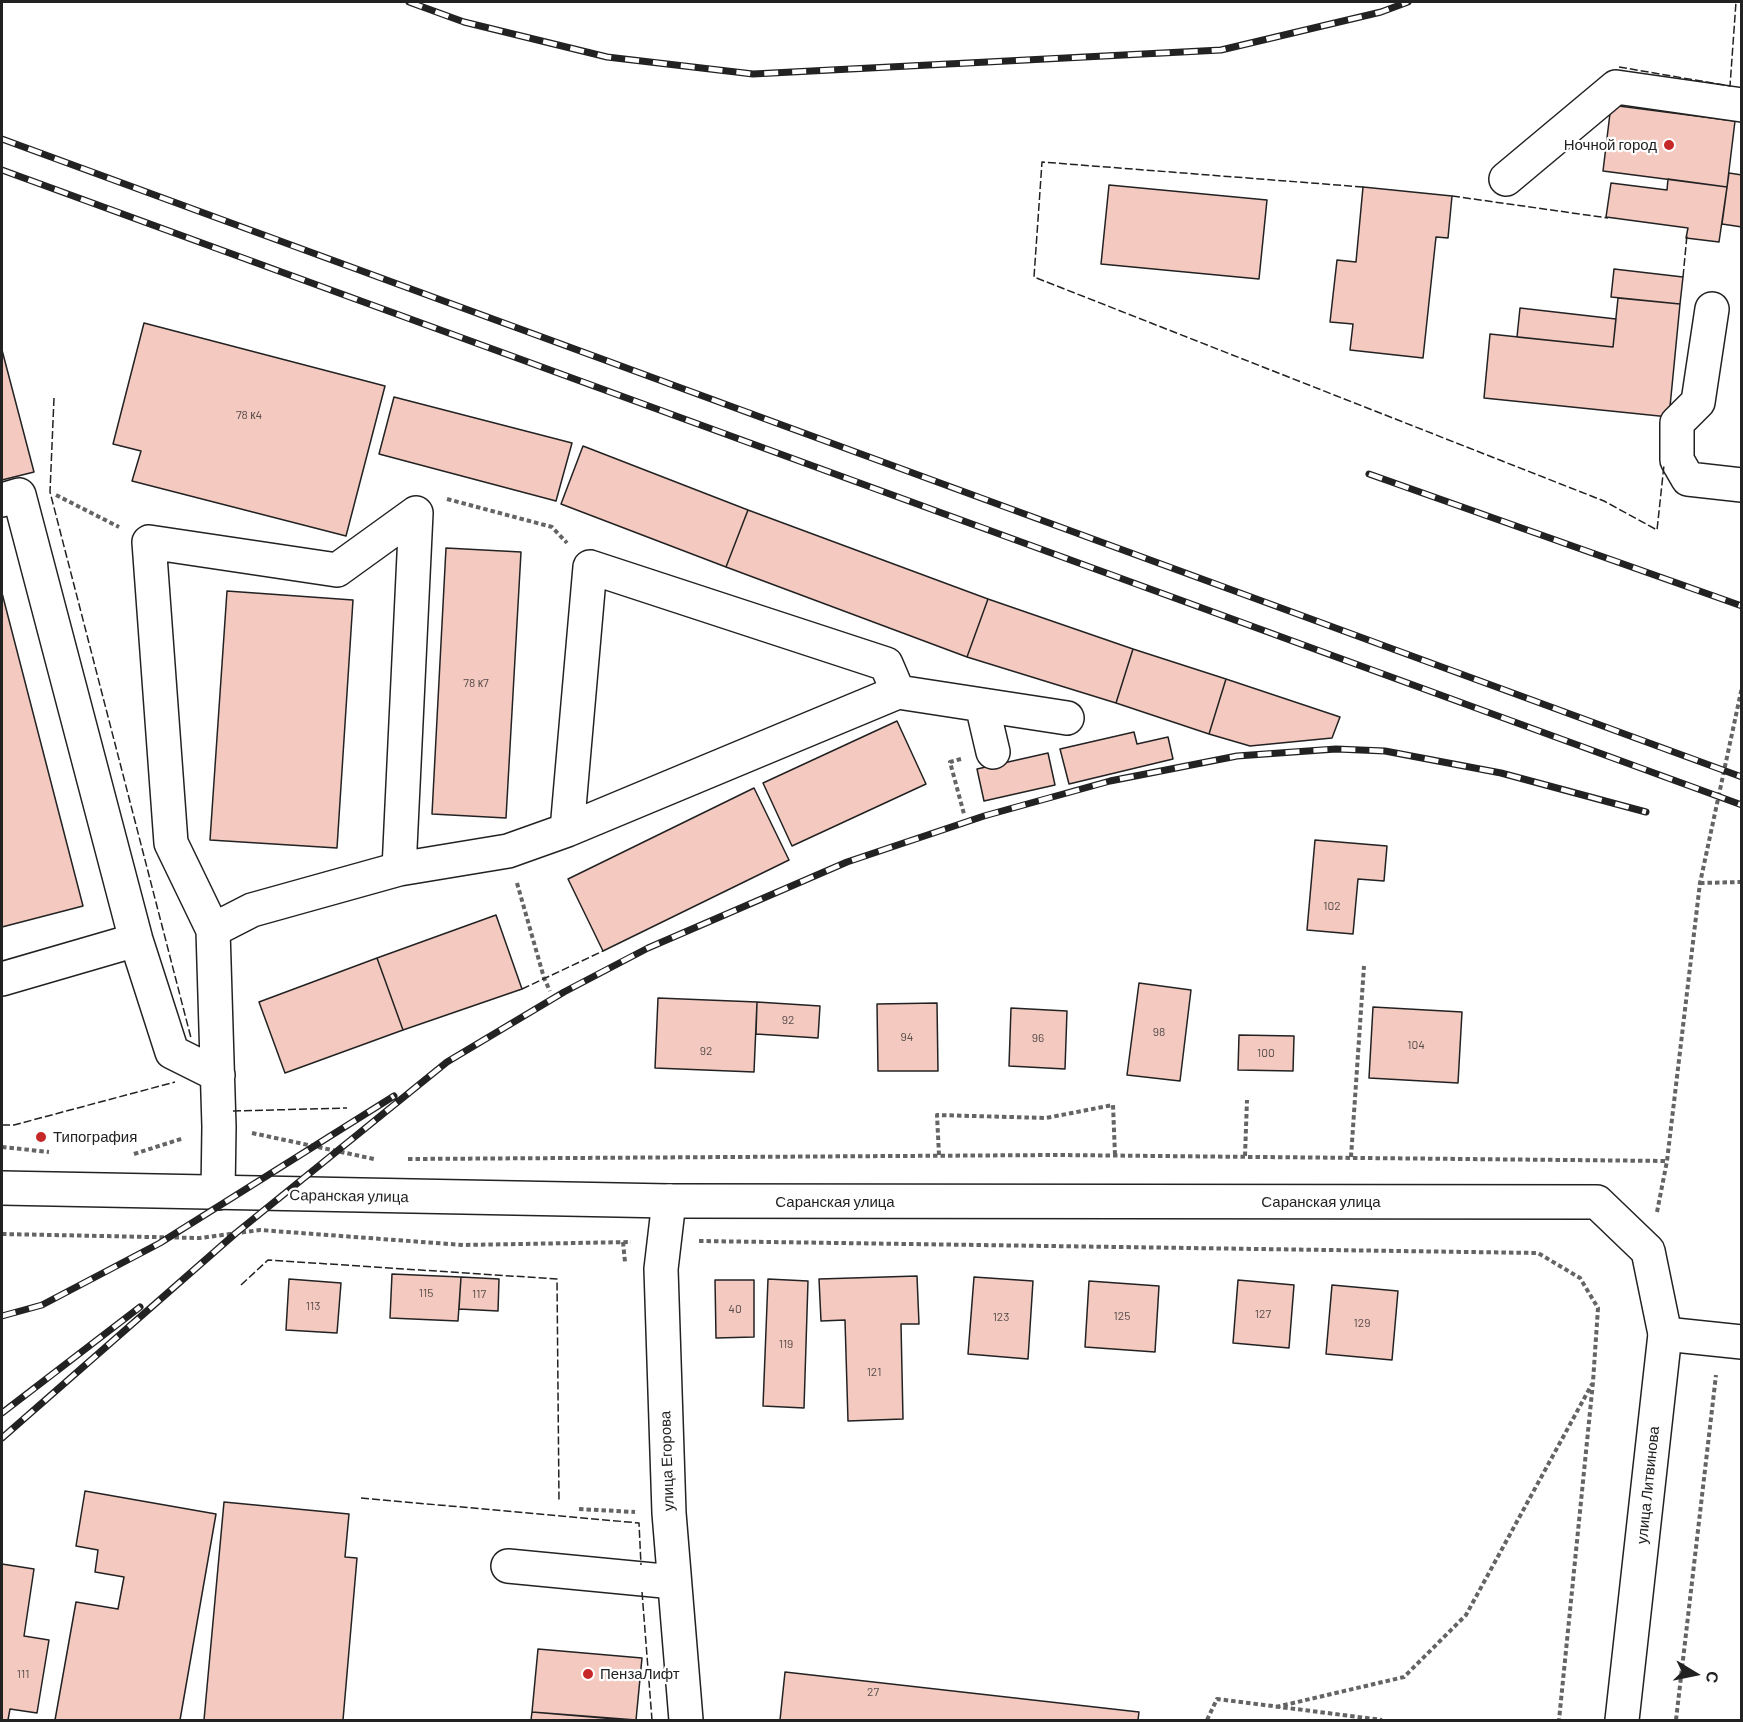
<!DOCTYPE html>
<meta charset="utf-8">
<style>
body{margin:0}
#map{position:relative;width:1743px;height:1722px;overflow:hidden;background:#fff;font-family:Barlow,sans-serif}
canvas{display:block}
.frame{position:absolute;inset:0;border:3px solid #222;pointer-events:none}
.north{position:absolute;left:1665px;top:1644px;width:60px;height:60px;-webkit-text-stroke:4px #fff;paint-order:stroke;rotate:100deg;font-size:16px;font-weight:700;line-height:24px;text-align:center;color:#222}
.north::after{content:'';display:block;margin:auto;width:21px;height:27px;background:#222;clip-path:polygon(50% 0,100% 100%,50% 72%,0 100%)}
</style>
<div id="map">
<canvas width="1743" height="1722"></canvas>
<div class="frame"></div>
<div class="north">С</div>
</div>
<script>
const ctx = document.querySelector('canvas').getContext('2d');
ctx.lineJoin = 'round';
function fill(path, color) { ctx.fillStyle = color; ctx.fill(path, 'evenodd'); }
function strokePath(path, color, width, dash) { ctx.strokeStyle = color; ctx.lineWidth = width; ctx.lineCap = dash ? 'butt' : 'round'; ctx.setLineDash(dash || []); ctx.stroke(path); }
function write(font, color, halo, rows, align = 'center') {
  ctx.font = font + ' Barlow,sans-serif'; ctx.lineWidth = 4.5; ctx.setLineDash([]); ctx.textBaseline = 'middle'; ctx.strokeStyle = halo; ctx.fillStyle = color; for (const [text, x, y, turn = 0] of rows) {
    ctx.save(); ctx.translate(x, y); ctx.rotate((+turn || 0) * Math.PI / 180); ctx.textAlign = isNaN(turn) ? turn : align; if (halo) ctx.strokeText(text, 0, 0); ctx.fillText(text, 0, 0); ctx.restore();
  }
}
const building = new Path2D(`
 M1611 105 1735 121 1727 187 1603 171Z
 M1729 173 1742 175V227L1722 224Z
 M1668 179 1727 187 1719 242 1686 238 1688 228 1606 217 1611 183 1667 190Z
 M1109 185 1267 200 1259 279 1101 264Z
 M1363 187 1452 196 1448 238 1436 237 1423 358 1350 350 1353 324 1330 322 1337 260 1356 262Z
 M1614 269 1683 277 1680 304 1611 297Z
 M1618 298 1680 304 1669 417 1484 398 1490 334 1613 347Z
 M1520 308 1616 319 1613 347 1517 337Z
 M144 323 385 386 346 536 132 481 141 451 113 444Z
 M2 350 34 472 2 480Z
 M394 397 572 443 556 501 379 454Z
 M583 446 748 510 726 567 561 504Z
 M748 510 988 599 967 657 726 567Z
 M446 548 521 552 506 818 432 814Z
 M227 591 353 600 337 848 210 840Z
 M2 593 83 906 2 927Z
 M988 599 1133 649 1116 703 967 657Z
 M1133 649 1226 679 1209 734 1116 703Z
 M1226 679 1340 717 1332 738 1250 746 1209 734Z
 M897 721 926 784 792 846 763 783Z
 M1134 732 1137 744 1168 737 1173 759 1069 784 1060 749Z
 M1048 753 1055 785 984 801 977 769Z
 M754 788 789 860 603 951 568 879Z
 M1315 840 1387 846 1384 881 1358 879 1353 934 1307 930Z
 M496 915 522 989 403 1030 377 958Z
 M377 958 403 1030 285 1073 259 1002Z
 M1139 983 1191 990 1180 1081 1127 1075Z
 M658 998 757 1002 754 1072 655 1068Z
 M757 1002 820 1006 818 1038 756 1034Z
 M937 1003 938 1071H878L877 1004Z
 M1373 1007 1462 1012 1458 1083 1369 1078Z
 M1011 1008 1067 1011 1065 1069 1009 1066Z
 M1239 1035 1294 1036 1293 1071 1238 1070Z
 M392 1274 461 1277 458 1321 390 1318Z
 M917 1276 919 1324H901L903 1419 848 1421 845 1320 821 1321 819 1279Z
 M461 1277 499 1279 498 1311 459 1309Z
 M974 1277 1033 1281 1028 1359 968 1354Z
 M289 1279 341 1283 337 1333 286 1330Z
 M768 1279 808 1281 804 1408 763 1406Z
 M715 1280H754V1337L716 1338Z
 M1238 1280 1294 1285 1289 1348 1233 1343Z
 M1089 1281 1159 1286 1155 1352 1085 1347Z
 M1332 1285 1398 1291 1392 1360 1326 1354Z
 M85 1491 216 1514 180 1720H55L76 1602 118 1609 124 1577 95 1572 98 1550 76 1546Z
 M224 1502 349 1514 345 1557 357 1558 343 1720H204Z
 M2 1564 34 1569 24 1636 49 1640 37 1713 10 1709 8 1720H2Z
 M538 1649 642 1658 636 1720 532 1712Z
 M785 1672 1139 1712 1138 1720H780Z
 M532 1712 627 1720H531Z`);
fill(building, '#f3c9c0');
strokePath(building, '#222', 1.5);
const minor = new Path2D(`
 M1506 179 1616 87 1742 105
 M1712 309 1698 402 1677 423V460L1688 479 1742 485
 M2 500 19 495 136 940 172 1052 218 1075
 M982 705 993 752
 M567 830 898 692 1067 718
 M399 869 508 851 567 830 590 567 886 664 898 692
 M213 930 252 910 399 869 416 513
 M2 979 136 940
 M218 1193 219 1127 213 930 171 843 149 542 337 570 416 513
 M669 1201 661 1269 669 1513 686 1720
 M1665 1334 1742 1342
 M508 1566 674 1582`);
const major = new Path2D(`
 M2 1188 669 1201 1597 1202 1648 1251 1665 1334 1622 1720`);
strokePath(minor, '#222', 36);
strokePath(major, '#222', 36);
strokePath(new Path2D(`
 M56 495 119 527
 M447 499 552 527 567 543
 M961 759 950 762 964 814
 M517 883 544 978 550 991
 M1700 883 1742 882
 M252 1133 374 1159
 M2 1147 49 1152
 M134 1154 184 1138
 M939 1155 937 1115 1046 1118 1113 1105 1115 1155
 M1245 1156 1247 1100
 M1351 1157 1364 966
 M408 1159 1057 1155 1667 1161
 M1657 1212 1667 1161 1700 883 1742 687
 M2 1234 200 1238 260 1230 463 1245 631 1242
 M699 1241 1538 1253 1580 1278 1598 1308 1593 1382 1559 1720
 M623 1242 625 1262
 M579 1509 635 1512
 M1276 1707 1404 1677 1466 1615 1592 1384
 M1207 1720 1217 1699 1382 1720
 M1676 1720 1716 1375`), '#646464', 4, [4.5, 3]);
strokePath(minor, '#fff', 33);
strokePath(major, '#fff', 33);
const rail = new Path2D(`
 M409 2 464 22 607 57 753 74 1221 50 1381 12 1408 2
 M2 139 1742 777
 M2 170 1742 805
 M1369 474 1742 606
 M2 1316 42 1305 160 1243 394 1096
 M2 1413 140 1307
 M2 1438 236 1233 447 1062 564 992 648 948 847 862 984 816 1110 781 1237 756 1336 749 1385 751 1501 773 1646 812`);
strokePath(rail, '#222', 7);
strokePath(rail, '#fff', 4.5, [14]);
strokePath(new Path2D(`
 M1619 67 1730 86 1736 2
 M1363 187 1042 162 1034 277 1604 501 1657 530 1664 465
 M1452 196 1608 218
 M1683 277 1687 235
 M54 398 50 492 191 1038
 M522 989 603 951
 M233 1111 347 1108
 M2 1125H14L175 1082
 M241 1285 268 1260 557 1279 559 1501
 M361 1498 639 1523 641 1565
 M642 1592 652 1720`), '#222', 1.5, [8, 3]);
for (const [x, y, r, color] of [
 [1669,145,6,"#c62828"],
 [41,1137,6,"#c62828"],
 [588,1674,6,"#c62828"]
]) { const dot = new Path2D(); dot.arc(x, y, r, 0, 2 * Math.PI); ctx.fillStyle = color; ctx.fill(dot); strokePath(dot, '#fff', 2); }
write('12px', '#564c4a', null, [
 ["78 к4",249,415],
 ["78 к7",476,683],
 ["102",1332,906],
 ["92",788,1020],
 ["98",1159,1032],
 ["94",907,1037],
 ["96",1038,1038],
 ["104",1416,1045],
 ["92",706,1051],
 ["100",1266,1053],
 ["115",426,1293],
 ["117",479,1294],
 ["113",313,1306],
 ["40",735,1309],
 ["127",1263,1314],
 ["125",1122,1316],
 ["123",1001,1317],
 ["129",1362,1323],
 ["119",786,1344],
 ["121",874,1372],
 ["111",23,1674],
 ["27",873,1692]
]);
write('15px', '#222', '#fff', [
 ["Ночной город",1657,145,"right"],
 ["Типография",53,1137],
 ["ПензаЛифт",600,1674]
], 'left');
write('15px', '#222', '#fff', [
 ["Саранская улица",349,1196,1],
 ["Саранская улица",835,1202],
 ["Саранская улица",1321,1202],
 ["улица Егорова",667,1461,-92],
 ["улица Литвинова",1648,1485,-84]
]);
</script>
